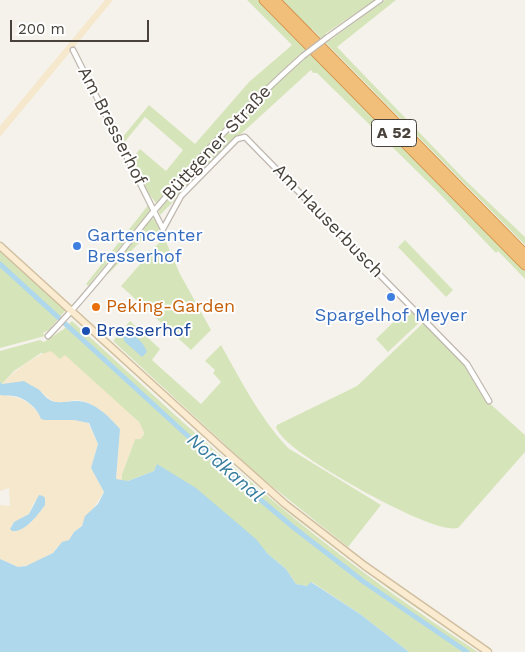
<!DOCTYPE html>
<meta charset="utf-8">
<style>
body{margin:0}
#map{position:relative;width:525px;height:652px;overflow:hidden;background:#f5f2ec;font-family:"Work Sans",sans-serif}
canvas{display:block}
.scale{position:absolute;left:10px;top:20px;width:139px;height:22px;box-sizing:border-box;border:2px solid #49423a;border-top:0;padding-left:6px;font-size:15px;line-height:18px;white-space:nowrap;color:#49423a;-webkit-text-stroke:4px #fff;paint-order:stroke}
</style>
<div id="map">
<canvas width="525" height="652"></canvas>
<div class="scale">200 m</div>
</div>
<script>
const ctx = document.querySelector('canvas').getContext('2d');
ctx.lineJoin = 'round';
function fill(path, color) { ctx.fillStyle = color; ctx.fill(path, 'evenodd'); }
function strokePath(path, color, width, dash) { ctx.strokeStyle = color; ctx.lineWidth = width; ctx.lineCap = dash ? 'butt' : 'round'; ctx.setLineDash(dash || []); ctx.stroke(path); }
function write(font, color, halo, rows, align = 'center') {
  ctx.font = font + ' "Work Sans",sans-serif'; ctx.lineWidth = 4; ctx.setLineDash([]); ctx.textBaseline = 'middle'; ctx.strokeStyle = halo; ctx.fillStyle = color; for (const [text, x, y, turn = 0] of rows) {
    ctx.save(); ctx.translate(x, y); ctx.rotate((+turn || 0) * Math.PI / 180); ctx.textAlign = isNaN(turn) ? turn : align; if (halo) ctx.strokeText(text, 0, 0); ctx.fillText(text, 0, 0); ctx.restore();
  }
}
fill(new Path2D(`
 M247 0H375L325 34 330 40 385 0H396L337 47 465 180 525 237V245L312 29 298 41 525 271V279L498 251 496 253 437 191 317 73H313L311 70 242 133 160 215 157 204 148 193 131 160 140 149 166 171 183 150 145 117 123 144 121 139 149 105 195 144 249 82 292 45Z
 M149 204 151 207 149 212 88 286 86 284Z
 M156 218 160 228 156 235 143 239 108 274 109 268 151 219Z
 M164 237 180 274 211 330 191 350 121 286Z
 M405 240 453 290 446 297 398 247Z
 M0 249 64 308 65 311 49 330 43 333 45 336 0 348Z
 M409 307 420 318V322L388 352 376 339Z
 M72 321C145 387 218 456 295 519 354 567 415 611 478 652H409L360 614 312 582 307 586 296 584 286 569 268 554 255 539 157 465 154 471 128 481H122V474L135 439 143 436 144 433 139 422 60 359 41 353 14 371 2 384 0 382V351L40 340 44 342 64 329Z
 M130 321 160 349 152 360 201 404 221 382 213 373 215 370 205 361 221 345C241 381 260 418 288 448L381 505 348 547 258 475 113 341Z
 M422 324H426L465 365 487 401 525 435V452L458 528C433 535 313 465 291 445 285 440 280 435 276 428L277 425 357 386Z
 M102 342C166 401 229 462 297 516 356 565 420 608 484 652L466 642 389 589 294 517 245 474 100 343Z`), '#d6e5b9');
fill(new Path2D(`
 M105 0H113L0 137V126Z
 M51 351 60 359 65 355 139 422 144 433 141 439H135L122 474V481L116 479 120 429C107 417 94 400 75 400 68 401 63 404 56 402 47 400 44 392 37 389 27 385 13 386 2 384 14 371 33 356 51 351Z
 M0 395C25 397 29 402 45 420H74L88 423 98 444 91 468 104 492 82 526 74 532 69 540 57 547 53 553 33 564 18 567 0 559V505L10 506 9 488 0 491ZM34 502 42 510 33 517 31 523 14 532 11 526 12 524 29 514Z`), '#f5e8cd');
fill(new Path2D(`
 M126 332C135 334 144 343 147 352L142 357 125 342 123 338Z
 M24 381C28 384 33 386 38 389 43 393 46 399 52 401 61 404 67 401 75 401 94 400 109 417 120 429L116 479 128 481 154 471 157 464 196 488 256 539 268 554 286 569 296 584 307 586 311 582 360 614 409 652H0V559L18 567 26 566 53 553 62 542 69 540 74 532 82 526 85 516 98 504 104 492 91 468 98 444 89 423 74 420H45L41 419C38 408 24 397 13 396 9 395 4 396 0 395V382L2 384Z
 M39 495 43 496 45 498V505C38 515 24 533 12 531L10 529 14 522 29 514Z`), '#afd8ec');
strokePath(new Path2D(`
 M0 264 225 470 293 527 364 582 467 652`), '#afd8ec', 5);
const minor = new Path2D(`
 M328 37 380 0
 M73 50 163 229
 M163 229 181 196 237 139 245 137 467 364 489 401
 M48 336C86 297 119 254 153 212 200 156 249 104 303 56`);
const secondary = new Path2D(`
 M0 246 222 448 285 504 365 566 488 652`);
const motorway = new Path2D(`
 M264 0 525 265
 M275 0 525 254`);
strokePath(minor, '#c0b8af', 7);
strokePath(secondary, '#d0bfa0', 9);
strokePath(motorway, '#d2934a', 11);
strokePath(minor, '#fff', 4.5);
strokePath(secondary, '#fbecd1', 6);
strokePath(motorway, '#f2bf7a', 9);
const minorBridge = new Path2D(`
 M303 56 328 37`);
strokePath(minorBridge, '#c0b8af', 7, []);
strokePath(minorBridge, '#fff', 4.5);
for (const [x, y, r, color] of [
 [77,246,5,"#3f7fe0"],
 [391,297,5,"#3f7fe0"],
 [96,307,5,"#e8710a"],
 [86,331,5,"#1a4fb4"]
]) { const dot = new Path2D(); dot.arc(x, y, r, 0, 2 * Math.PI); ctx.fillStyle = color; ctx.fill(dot); strokePath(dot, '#fff', 2); }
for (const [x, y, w] of [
 [394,133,45]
]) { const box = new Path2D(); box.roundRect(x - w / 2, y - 13.5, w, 27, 4); ctx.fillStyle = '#fff'; ctx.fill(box); strokePath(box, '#49423a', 1); }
write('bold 16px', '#49423a', null, [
 ["A 52",394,133]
]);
write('18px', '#49423a', '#fff', [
 ["Am Bresserhof",112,126,63],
 ["Büttgener Straße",217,143,-47],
 ["Am Hauserbusch",328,221,46]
]);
write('18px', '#366cbe', '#fff', [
 ["Gartencenter",87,236],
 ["Bresserhof",87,257],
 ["Spargelhof Meyer",391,316,"center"]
], 'left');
write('18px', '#c56008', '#fff', [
 ["Peking-Garden",106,307]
], 'left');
write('18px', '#164399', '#fff', [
 ["Bresserhof",96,331]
], 'left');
write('italic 19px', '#377c9d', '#fff', [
 ["Nordkanal",225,468,41]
]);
</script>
